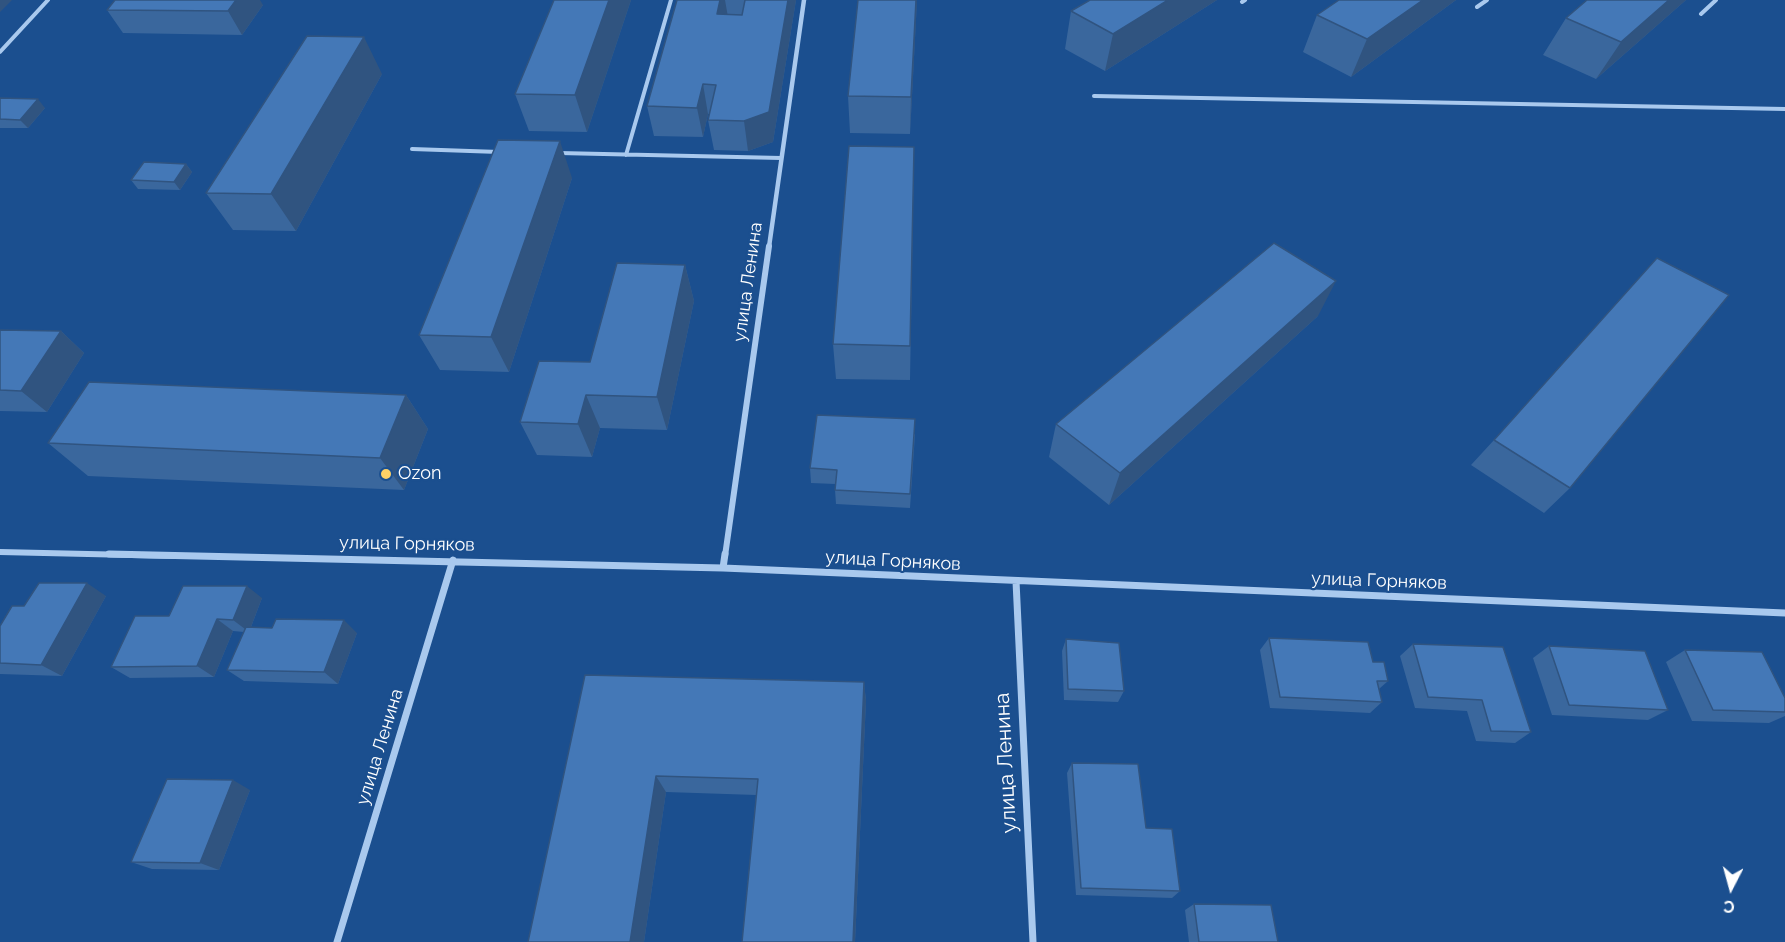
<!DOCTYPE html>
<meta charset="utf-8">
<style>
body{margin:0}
#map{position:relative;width:1785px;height:942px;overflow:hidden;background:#1b4f8f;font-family:Raleway,sans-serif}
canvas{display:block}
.north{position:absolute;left:1701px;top:858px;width:60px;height:60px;-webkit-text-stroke:4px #1b4f8f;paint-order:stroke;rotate:186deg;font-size:16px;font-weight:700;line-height:24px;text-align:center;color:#fff}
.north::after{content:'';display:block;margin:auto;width:21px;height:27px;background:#fff;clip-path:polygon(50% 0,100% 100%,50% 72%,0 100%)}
</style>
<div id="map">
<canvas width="1785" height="942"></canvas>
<div class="north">С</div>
</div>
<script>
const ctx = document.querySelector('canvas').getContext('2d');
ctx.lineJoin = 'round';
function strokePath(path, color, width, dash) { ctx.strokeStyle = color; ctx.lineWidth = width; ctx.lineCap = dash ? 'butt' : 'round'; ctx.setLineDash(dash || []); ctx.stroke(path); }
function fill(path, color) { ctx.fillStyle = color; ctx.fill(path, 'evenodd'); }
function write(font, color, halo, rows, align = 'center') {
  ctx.font = font + ' Raleway,sans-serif'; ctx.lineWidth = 4.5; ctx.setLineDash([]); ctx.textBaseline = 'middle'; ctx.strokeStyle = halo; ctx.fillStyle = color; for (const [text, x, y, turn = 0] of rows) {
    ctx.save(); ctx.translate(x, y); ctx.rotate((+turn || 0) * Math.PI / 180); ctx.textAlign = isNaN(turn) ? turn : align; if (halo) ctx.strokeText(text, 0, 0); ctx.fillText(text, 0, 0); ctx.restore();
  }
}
strokePath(new Path2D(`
 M1242 2 1245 0
 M1477 7 1487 0
 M1701 14 1716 0
 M0 52 48 0
 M1094 96 1785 109
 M412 149 499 152
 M559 153 781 158
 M626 155 671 0`), '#a9c9ee', 4);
strokePath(new Path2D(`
 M769 247 804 0`), '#a9c9ee', 4.5);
strokePath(new Path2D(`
 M0 552 176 556
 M725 556 769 246`), '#a9c9ee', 6);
strokePath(new Path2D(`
 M109 554 723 568 1785 613
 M723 568 725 554
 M1016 581 1033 942
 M337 942 453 560`), '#a9c9ee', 7);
fill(new Path2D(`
 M554 0H631L587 132 529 131 515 94Z
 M677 0H796L773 142 748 151 714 150 708 120 710 114H708L703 137 654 136 647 106Z
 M917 0 910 134 850 133 848 96Z
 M1217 0 1105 71 1065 49 1071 11Z
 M1339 0H1456L1351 77 1303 52 1317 15Z
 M1686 0 1596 79 1543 55 1566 18Z
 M263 5 242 35 123 33 107 10Z
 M382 74 296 231 233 230 206 193Z
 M0 98 45 108 28 128H0Z
 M914 147 910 380 836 379 833 344Z
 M186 164 192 172 180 190 138 189 131 180Z
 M572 178 509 372 440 370 419 335Z
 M685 265 694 301 667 430 600 428 592 457 537 455 520 422 590 362Z
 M1318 316 1109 505 1049 457 1056 424Z
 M0 330 61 331 84 353 47 412 0 411Z
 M406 395 428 429 404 490 88 476 48 443Z
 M915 434 910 508 836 504 835 490V484L811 483 810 468Z
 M1494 440 1570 488 1544 513 1471 465Z
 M106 596 62 676 0 674V626L24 606Z
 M262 598 251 627 357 633 338 684 244 681 227 670 244 632 233 631 214 677 130 678 111 667 169 616Z
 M1269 638 1373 662 1388 681 1379 689 1382 702 1370 713 1270 708 1260 650Z
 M1066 639 1124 691 1118 702 1064 700 1062 651Z
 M1413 644 1531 732 1515 743 1476 741 1467 711 1415 708 1400 656Z
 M1549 646 1668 710 1648 720 1552 715 1533 658Z
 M1685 650 1785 698V716L1769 723 1692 721 1666 662Z
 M585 675 864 682 866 701 855 942H742L756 795 666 792 644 942H528Z
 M1072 763 1180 891 1172 898 1076 895 1067 773Z
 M250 790 219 870 152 869 131 862Z
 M1194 904 1278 942H1189L1185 910Z`), '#3a679d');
fill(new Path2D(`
 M0 0H12L0 12Z
 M236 0H260L263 5 242 35 228 11Z
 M609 0H631L587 132 575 95Z
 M720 0H725L728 17 717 14Z
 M788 0H796L773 142 748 151 744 121Z
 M916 0 917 1 910 134 911 97Z
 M1168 0H1217L1105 71 1113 34Z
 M1423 0H1456L1351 77 1367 39Z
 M1669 0H1686L1596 79 1621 42Z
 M364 37 382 74 296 231 271 194Z
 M703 84 708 114 703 137 697 108Z
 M38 99 45 108 28 128 20 120Z
 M560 141 572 178 509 372 491 337Z
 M186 164 192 172 180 190 174 182Z
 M685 265 694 301 667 430 657 397Z
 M1336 281 1318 316 1109 505 1120 473Z
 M61 331 84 353 47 412 21 391Z
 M406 395 428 429 404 490 380 458Z
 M586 395 600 428 592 457 578 424Z
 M87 583 106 596 62 676 41 665Z
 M247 586 262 598 249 632 233 620Z
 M217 619 233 631 214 677 197 666Z
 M344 620 357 633 338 684 324 672Z
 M864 682 866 701 855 942H853Z
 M656 776 666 792 644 942H630Z
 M233 780 250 790 219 870 200 863Z`), '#305480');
const building = new Path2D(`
 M115 0H236L228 11 107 10Z
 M554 0H609L575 95 515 94Z
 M677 0H720L717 14 742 15 745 0H788L769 112 744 121 708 120 716 85 703 84 697 108 647 106Z
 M858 0H916L911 97 848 96Z
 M1090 0H1168L1113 34 1071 11Z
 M1339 0H1423L1367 39 1317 15Z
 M1587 0H1669L1621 42 1566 18Z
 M307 36 364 37 271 194 206 193Z
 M0 98 38 99 20 120 0 119Z
 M498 140 560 141 491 337 419 335Z
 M849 146 914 147 910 346 833 344Z
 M144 162 186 164 174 182 131 180Z
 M1274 243 1336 281 1120 473 1056 424Z
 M1657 258 1729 295 1570 488 1494 440Z
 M617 263 685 265 657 397 586 395 578 424 520 422 539 361 590 362Z
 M0 330 61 331 21 391 0 390Z
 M89 382 406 395 380 458 48 443Z
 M817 415 915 419 910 494 835 490 837 470 810 468Z
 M39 583H87L41 665 0 663V626L12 606H24Z
 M183 586H247L233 620 217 619 197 666 111 667 135 616H169Z
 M276 619 344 620 324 672 227 670 246 627 272 628Z
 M1269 638 1368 642 1373 662H1384L1388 681H1377L1382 702 1280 697Z
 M1066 639 1119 643 1124 691 1068 689Z
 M1413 644 1503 647 1531 732 1491 731 1482 700 1428 697Z
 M1549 646 1645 651 1668 710 1569 705Z
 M1685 650 1762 652 1785 698V712L1713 710Z
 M585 675 864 682 853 942H742L758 779 656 776 630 942H528Z
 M1072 763 1138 764 1146 828 1172 829 1180 891 1081 888Z
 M167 779 233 780 200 863 131 862Z
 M1194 904 1271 905 1278 942H1199Z`);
fill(building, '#4478b7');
strokePath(building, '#305480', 1.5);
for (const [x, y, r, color] of [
 [386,474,6,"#ffd166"]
]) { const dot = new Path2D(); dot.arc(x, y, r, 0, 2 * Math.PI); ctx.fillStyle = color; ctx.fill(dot); strokePath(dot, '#1b4f8f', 2); }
write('18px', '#fff', '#1b4f8f', [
 ["улица Ленина",748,282,-82],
 ["улица Горняков",407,544,1],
 ["улица Горняков",893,561,3],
 ["улица Горняков",1379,581,2],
 ["улица Ленина",380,747,-73]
]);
write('18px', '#fff', '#1b4f8f', [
 ["Ozon",398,474]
], 'left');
write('21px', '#fff', '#1b4f8f', [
 ["улица Ленина",1006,763,-93]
]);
</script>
